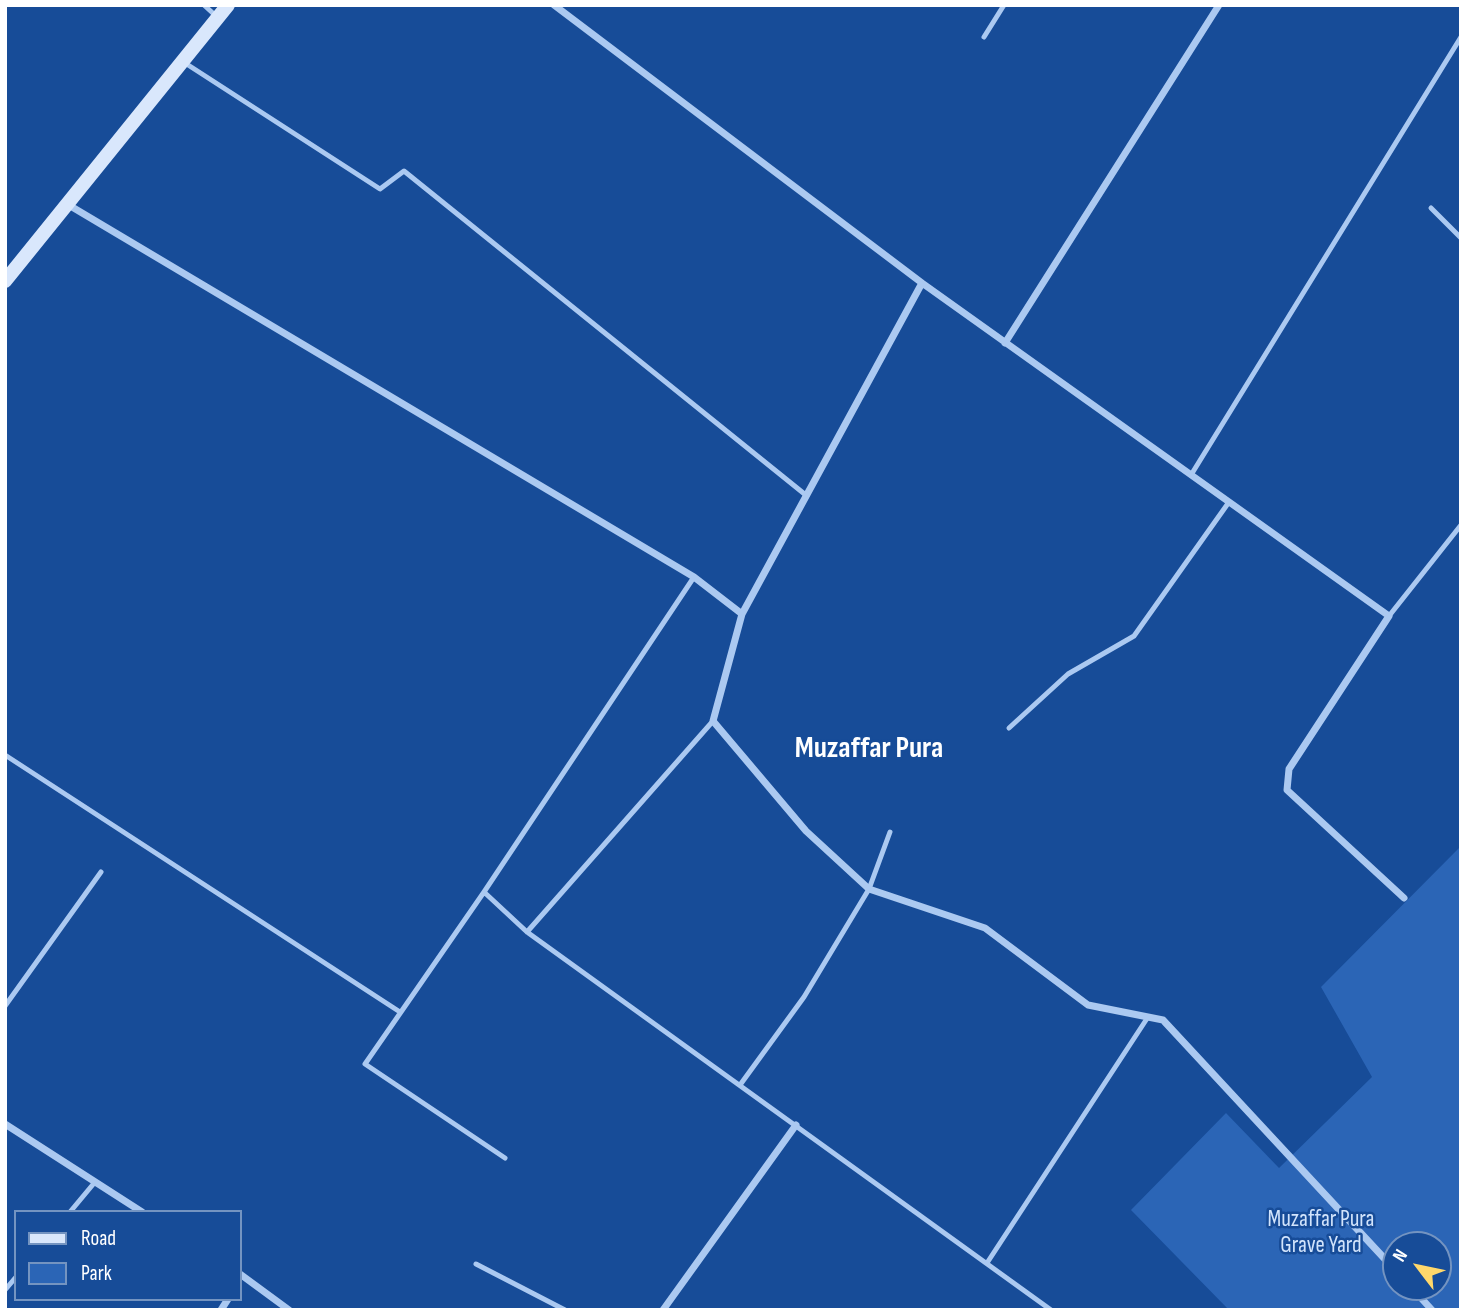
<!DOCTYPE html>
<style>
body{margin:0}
#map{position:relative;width:1466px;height:1315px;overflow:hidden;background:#174c98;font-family:"Sofia Sans Condensed",sans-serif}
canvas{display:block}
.frame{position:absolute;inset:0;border:7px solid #fff;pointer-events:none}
.legend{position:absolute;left:14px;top:1210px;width:228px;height:91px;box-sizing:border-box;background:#174c98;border:2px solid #7494c1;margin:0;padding:9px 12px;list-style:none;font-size:21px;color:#fff}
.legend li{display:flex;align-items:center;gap:14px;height:35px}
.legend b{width:35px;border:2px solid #7494c1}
.north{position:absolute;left:1382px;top:1231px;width:70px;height:70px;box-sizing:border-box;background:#174c98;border:2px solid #7494c1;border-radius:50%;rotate:302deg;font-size:19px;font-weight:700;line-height:28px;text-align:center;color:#fff}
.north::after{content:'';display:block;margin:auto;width:24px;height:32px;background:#ffd86b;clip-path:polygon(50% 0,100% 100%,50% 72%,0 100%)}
</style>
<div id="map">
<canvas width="1466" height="1315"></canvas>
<div class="frame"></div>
<ul class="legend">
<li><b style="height:9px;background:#d9e7fc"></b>Road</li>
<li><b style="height:19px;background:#2b65b6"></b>Park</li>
</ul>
<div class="north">N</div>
</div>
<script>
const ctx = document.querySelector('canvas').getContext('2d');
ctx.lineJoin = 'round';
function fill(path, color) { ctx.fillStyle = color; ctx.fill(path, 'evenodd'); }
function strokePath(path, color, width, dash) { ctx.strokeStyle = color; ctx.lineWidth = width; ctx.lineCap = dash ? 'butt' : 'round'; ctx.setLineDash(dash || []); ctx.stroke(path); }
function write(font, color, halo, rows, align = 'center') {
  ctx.font = font + ' "Sofia Sans Condensed",sans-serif'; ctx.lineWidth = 5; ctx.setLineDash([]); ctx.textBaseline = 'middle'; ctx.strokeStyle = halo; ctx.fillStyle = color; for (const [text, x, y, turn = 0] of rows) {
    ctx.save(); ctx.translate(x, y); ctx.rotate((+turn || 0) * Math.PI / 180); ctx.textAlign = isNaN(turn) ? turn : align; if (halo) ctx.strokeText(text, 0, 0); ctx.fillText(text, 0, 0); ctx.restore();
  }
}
fill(new Path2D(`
 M1461 846V1310H1229L1131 1210 1226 1113 1279 1168 1372 1077 1321 987ZM1396 1245H1438V1287H1396Z`), '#2b65b6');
strokePath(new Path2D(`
 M204 5 216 16
 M984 37 1004 5
 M185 63 380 189 404 171 807 496
 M1431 208 1461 238
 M1191 475 1461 37
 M1389 616 1461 525
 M1009 728 1068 674 1134 636 1229 502
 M5 755 400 1012
 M484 892 527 932 1051 1310
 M527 932 713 721
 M5 1006 101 872
 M740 1085 804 997 869 889 890 832
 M505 1158 365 1064 484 892 694 577
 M70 1212 95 1182
 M987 1263 1148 1017
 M476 1264 565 1310
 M5 1290 16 1277`), '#abc9f1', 5);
strokePath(new Path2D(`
 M554 5 922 283 1389 616 1289 769 1287 790 1404 898
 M67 204 694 577 742 614
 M922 283 742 614 713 721 806 831 869 889 985 928 1088 1005 1163 1020 1396 1271
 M1005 343 1219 5
 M5 1124 142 1212
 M240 1274 289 1310
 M1411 1287 1432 1310
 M221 1310 228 1299
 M663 1310 796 1125`), '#abc9f1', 7);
strokePath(new Path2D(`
 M5 281 228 5`), '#d9e7fc', 14);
write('23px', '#d2e4fc', '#174c98', [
 ["Muzaffar Pura",1321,1220],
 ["Grave Yard",1321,1246]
]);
write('bold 30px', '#fff', '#174c98', [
 ["Muzaffar Pura",869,749]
]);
</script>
